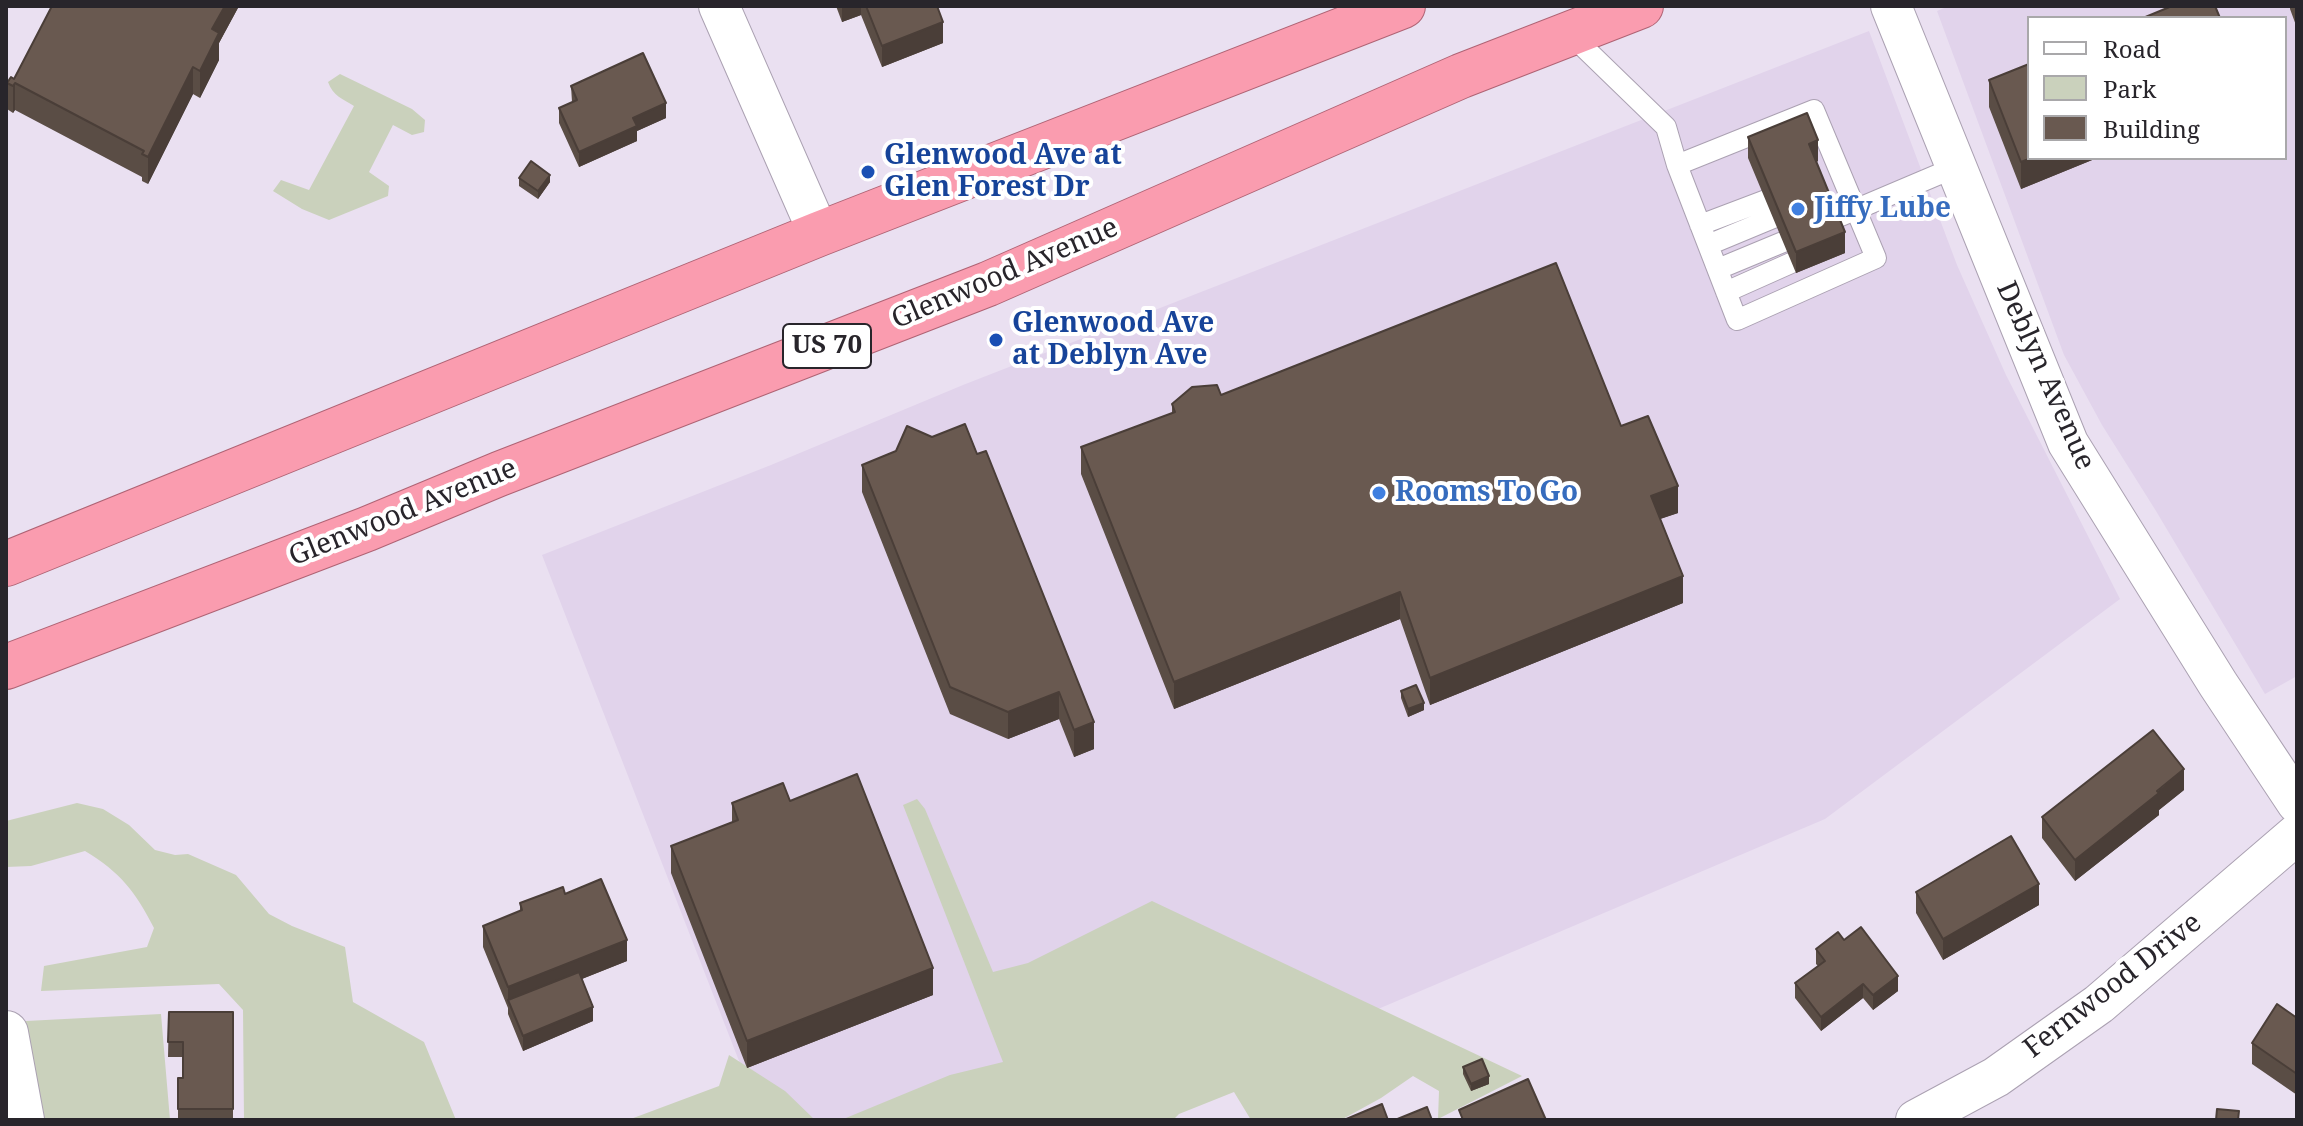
<!DOCTYPE html>
<style>
body{margin:0}
#map{position:relative;width:2303px;height:1126px;overflow:hidden;background:#eae0f1;font-family:"Noto Serif",serif}
canvas{display:block}
.frame{position:absolute;inset:0;border:8px solid #28252b;pointer-events:none}
.legend{position:absolute;left:2027px;top:16px;width:260px;height:144px;box-sizing:border-box;background:#fff;border:2px solid #a9a8aa;margin:0;padding:10px 14px;list-style:none;font-size:24px;color:#28252b}
.legend li{display:flex;align-items:center;gap:16px;height:40px}
.legend b{width:40px;border:2px solid #a9a8aa}
</style>
<div id="map">
<canvas width="2303" height="1126"></canvas>
<div class="frame"></div>
<ul class="legend">
<li><b style="height:10px;background:#fff"></b>Road</li>
<li><b style="height:22px;background:#cad1bc"></b>Park</li>
<li><b style="height:22px;background:#695950"></b>Building</li>
</ul>
</div>
<script>
const ctx = document.querySelector('canvas').getContext('2d');
ctx.lineJoin = 'round';
function fill(path, color) { ctx.fillStyle = color; ctx.fill(path, 'evenodd'); }
function strokePath(path, color, width, dash) { ctx.strokeStyle = color; ctx.lineWidth = width; ctx.lineCap = dash ? 'butt' : 'round'; ctx.setLineDash(dash || []); ctx.stroke(path); }
function write(font, color, halo, rows, align = 'center') {
  ctx.font = font + ' "Noto Serif",serif'; ctx.lineWidth = 8; ctx.setLineDash([]); ctx.textBaseline = 'middle'; ctx.strokeStyle = halo; ctx.fillStyle = color; for (const [text, x, y, turn = 0] of rows) {
    ctx.save(); ctx.translate(x, y); ctx.rotate((+turn || 0) * Math.PI / 180); ctx.textAlign = isNaN(turn) ? turn : align; if (halo) ctx.strokeText(text, 0, 0); ctx.fillText(text, 0, 0); ctx.restore();
  }
}
fill(new Path2D(`
 M1949 6H2297V676L2265 694 2156 511 2102 425 2064 355 1937 11ZM2029 18H2285V158H2029Z
 M1869 31 1957 265 2006 375 2120 599 1825 819 1117 1120H762L542 555 771 465 963 385Z`), '#e1d3eb');
fill(new Path2D(`
 M340 74 412 109 425 120 424 132 412 135 393 125 369 172 389 186 388 196 329 220 302 209 273 191 281 180 309 190 354 106C343 99 333 96 328 82Z
 M917 799 925 809 993 972 1028 963 1152 901 1522 1076 1438 1119 1439 1091 1413 1076 1381 1098 1341 1120H1251L1234 1092 1179 1114 1173 1120H841L950 1075 1003 1062 903 805Z
 M77 803 103 809 129 825 155 850 175 855 188 854 236 875 269 914 292 926 345 947 353 1002 424 1042 456 1120H244L243 1010 219 984 41 991 44 966 147 947 154 928C135 891 121 873 85 851L31 866 6 867V821Z
 M161 1014 170 1120H37L7 1022Z
 M729 1055 785 1091 815 1120H628L719 1086Z`), '#cad1bc');
const service = new Path2D(`
 M1569 33 1666 127 1677 165 1737 320 1876 258 1814 110 1677 165
 M1831 220 1956 167
 M1700 225 1766 200
 M1708 245 1773 218
 M1718 269 1783 242
 M1726 292 1791 263`);
const minor = new Path2D(`
 M719 6 819 234
 M1891 6 2068 443 2218 684 2297 803
 M1916 1120 1996 1077 2099 1004 2297 834`);
const tertiary = new Path2D(`
 M6 1033 22 1120`);
const trunk = new Path2D(`
 M6 564 819 234 1403 6
 M6 667 367 529 499 474 988 284 1461 76 1641 6`);
strokePath(service, '#aba1b2', 22);
strokePath(minor, '#aba1b2', 42);
strokePath(tertiary, '#aba1b2', 46);
strokePath(trunk, '#af6374', 46);
strokePath(service, '#fff', 20);
strokePath(minor, '#fff', 40);
strokePath(tertiary, '#fff', 44);
strokePath(trunk, '#fa9caf', 44);
fill(new Path2D(`
 M52 6H239L219 43V60L200 98 193 94 148 184 142 181V177L15 110 13 113 7 109V83L14 79Z
 M836 6H937L943 43 882 67 861 15 842 22Z
 M2290 6H2297V28L2290 9Z
 M1989 80 2029 158H2097L2021 189 1989 107Z
 M571 86 666 118 637 131V141L579 167 559 123V108L572 102Z
 M1748 137 1818 161 1816 162 1845 253 1796 273 1748 158Z
 M519 178 550 182 538 199 519 186Z
 M1221 395 1621 426 1678 513 1660 519 1683 603 1430 705 1400 619 1174 709 1081 474V447L1172 413V404Z
 M907 426 1094 749 1074 757 1059 719 1008 739 950 714 862 492V465L896 451Z
 M1401 691 1424 710 1408 717 1401 698Z
 M2184 790 2159 810V815L2075 881 2042 838V817Z
 M790 801 933 995 747 1068 671 873V846L732 822V803Z
 M1916 892 2039 905 1943 960 1916 913Z
 M565 894 627 961 582 979 593 1021 523 1051 508 1014V1008L483 947V926L520 911V903Z
 M1844 940 1898 991 1873 1010 1863 998 1821 1031 1795 998V983L1818 966 1816 964V949Z
 M169 1012H233V1120H178V1078H183V1057H168Z
 M2297 1018V1095L2252 1064V1043Z
 M1463 1067 1489 1084 1471 1091 1463 1074Z`), '#5a4d45');
fill(new Path2D(`
 M225 6H239L219 43V60L200 98V71L212 29Z
 M842 6H861V15L842 22Z
 M943 22V43L882 67V46Z
 M193 67V94L148 184V157Z
 M15 83V110L13 113V86Z
 M666 103V118L637 131V141L579 167V152L633 118Z
 M1818 140V161L1809 165V144Z
 M2031 158H2097L2021 189V162Z
 M550 175V182L538 199V191Z
 M1845 232V253L1796 273V252Z
 M1678 486V513L1651 522V496Z
 M1683 576V603L1430 705V678Z
 M1400 592V619L1174 709V682Z
 M1059 692V719L1008 739V712Z
 M1424 703V710L1408 717V709Z
 M1094 722V749L1074 757V730Z
 M2184 769V790L2159 810V815L2075 881V860Z
 M2039 884V905L1943 960V939Z
 M627 940V961L511 1007 508 1000V1009V987Z
 M933 968V995L747 1068V1041Z
 M1898 976V991L1873 1010V995Z
 M1863 984V998L1821 1031V1017Z
 M593 1007V1021L523 1051V1036Z
 M1489 1076V1084L1471 1091V1084Z`), '#4a3e38');
const building = new Path2D(`
 M52 6H225L212 29 219 33 200 71 193 67 148 157 142 154 144 151 15 83 13 86 7 83 11 77 14 79Z
 M866 6H937L943 22 882 46Z
 M2172 6H2215L2220 18H2143Z
 M643 53 666 103 633 118 637 126 579 152 559 108 577 100 571 86Z
 M2029 64V158H2031L2021 162 1989 80Z
 M1807 113 1818 140 1809 144 1845 232 1796 252 1748 137Z
 M531 161 550 175 538 191 519 178Z
 M1556 263 1621 426 1648 416 1678 486 1651 496 1683 576 1430 678 1400 592 1174 682 1081 447 1175 412 1172 404 1192 387 1217 385 1221 395Z
 M965 424 977 454 986 451 1094 722 1074 730 1059 692 1008 712 950 687 862 465 896 451 907 426 932 437Z
 M1416 685 1424 703 1408 709 1401 691Z
 M2153 730 2184 769 2157 791 2159 793 2075 860 2042 817Z
 M857 774 933 968 747 1041 671 846 738 820 732 803 783 783 790 801Z
 M2011 836 2039 884 1943 939 1916 892Z
 M601 879 627 940 508 987 483 926 522 910 520 903 563 887 565 894Z
 M1861 927 1898 976 1873 995 1863 984 1821 1017 1795 983 1825 961 1816 949 1838 932 1844 940Z
 M579 972 593 1007 523 1036 508 1000Z
 M2277 1004 2297 1018V1074L2252 1043Z
 M169 1012H233V1109H178V1078H183V1042H168Z
 M1482 1059 1489 1076 1471 1084 1463 1067Z
 M1528 1079 1546 1120H1463L1459 1110Z
 M1382 1104 1388 1120H1344Z
 M1427 1107 1432 1120H1395Z
 M2217 1109 2239 1111 2238 1120H2216Z`);
fill(building, '#695950');
strokePath(building, '#4a3e38', 2);
for (const [x, y, r, color] of [
 [868,172,8,"#1a4fb4"],
 [1798,209,8,"#3f7fe0"],
 [996,340,8,"#1a4fb4"],
 [1379,493,8,"#3f7fe0"]
]) { const dot = new Path2D(); dot.arc(x, y, r, 0, 2 * Math.PI); ctx.fillStyle = color; ctx.fill(dot); strokePath(dot, '#fff', 3); }
for (const [x, y, w] of [
 [827,346,88]
]) { const box = new Path2D(); box.roundRect(x - w / 2, y - 22, w, 44, 6); ctx.fillStyle = '#fff'; ctx.fill(box); strokePath(box, '#28252b', 2); }
write('bold 26px', '#28252b', null, [
 ["US 70",827,346]
]);
write('bold 28px', '#164399', '#fff', [
 ["Glenwood Ave at",884,156],
 ["Glen Forest Dr",884,188],
 ["Glenwood Ave",1012,324],
 ["at Deblyn Ave",1012,356]
], 'left');
write('bold 28px', '#366cbe', '#fff', [
 ["Jiffy Lube",1814,209],
 ["Rooms To Go",1395,493]
], 'left');
write('28px', '#28252b', '#fff', [
 ["Glenwood Avenue",1005,274,-23],
 ["Deblyn Avenue",2045,376,66],
 ["Glenwood Avenue",403,513,-22],
 ["Fernwood Drive",2113,986,-38]
]);
</script>
